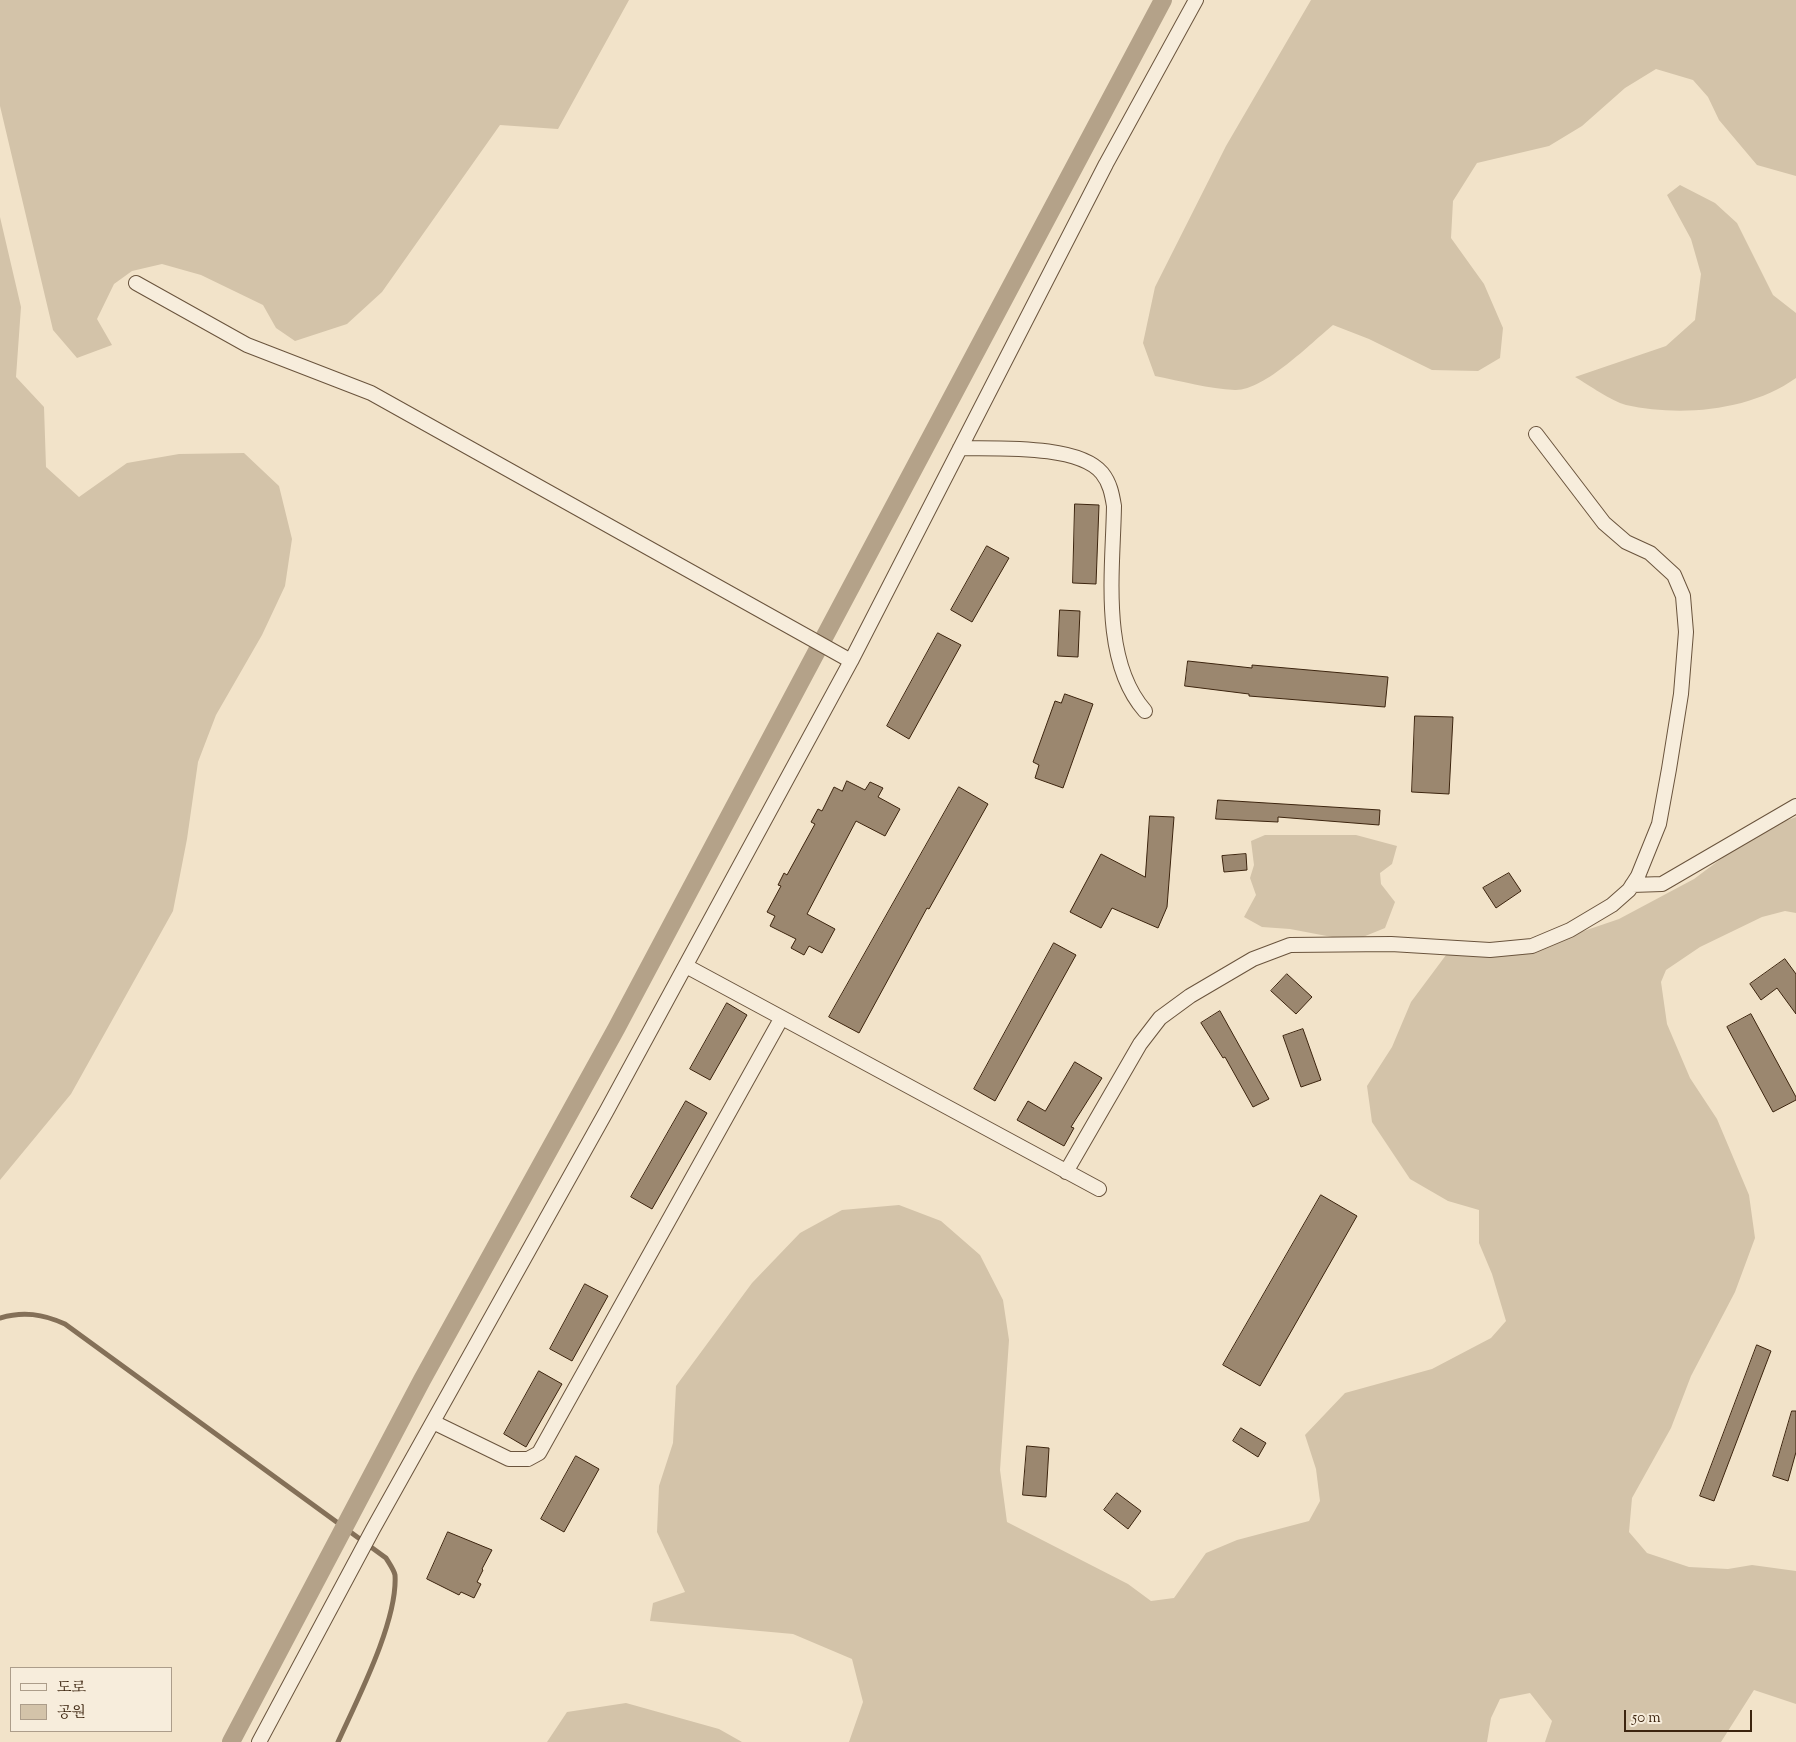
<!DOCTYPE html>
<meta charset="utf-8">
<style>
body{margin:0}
#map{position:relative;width:1796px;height:1742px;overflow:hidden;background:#f2e3c9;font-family:"Sorts Mill Goudy","Noto Serif KR",serif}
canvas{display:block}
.legend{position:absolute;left:10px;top:1667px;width:162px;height:65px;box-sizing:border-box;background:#f7eddc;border:1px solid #ac9d8a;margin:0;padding:6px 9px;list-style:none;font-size:15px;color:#3c240e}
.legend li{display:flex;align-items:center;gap:10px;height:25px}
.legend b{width:25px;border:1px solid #ac9d8a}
.scale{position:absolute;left:1624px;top:1710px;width:128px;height:22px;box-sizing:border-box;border:2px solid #3c240e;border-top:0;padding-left:6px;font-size:15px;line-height:18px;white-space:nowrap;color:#3c240e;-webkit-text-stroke:4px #f7eddc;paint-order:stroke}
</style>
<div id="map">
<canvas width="1796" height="1742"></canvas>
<ul class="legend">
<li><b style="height:6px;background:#f7eddc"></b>도로</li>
<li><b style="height:14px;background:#d3c3a9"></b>공원</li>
</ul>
<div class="scale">50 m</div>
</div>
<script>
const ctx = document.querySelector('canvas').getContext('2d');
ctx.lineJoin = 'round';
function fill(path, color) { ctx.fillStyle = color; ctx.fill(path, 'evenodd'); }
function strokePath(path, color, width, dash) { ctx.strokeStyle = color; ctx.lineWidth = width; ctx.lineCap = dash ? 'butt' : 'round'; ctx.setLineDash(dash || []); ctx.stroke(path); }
fill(new Path2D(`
 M0 0H629L558 129 500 125 382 292 347 324 295 341 276 328 263 305 201 275 162 264 132 271 114 284 97 319 112 345 77 358 53 330 0 106Z
 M1311 0H1796V176L1757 165 1719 120 1708 97 1693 80 1656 69 1625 88 1582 126 1549 146 1477 163 1453 201 1451 238 1484 284 1503 328 1500 358 1478 371 1432 370 1369 339 1333 325C1311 343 1264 391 1235 390 1209 389 1181 381 1155 376L1143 343 1155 287 1226 146Z
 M1680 185 1715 203 1737 223 1773 295 1796 313V378C1750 411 1680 417 1626 405 1611 401 1589 385 1575 377L1666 346 1695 320 1701 274 1691 239 1667 195Z
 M0 217 21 307 16 377 44 407 46 467 79 497 127 463 179 454 244 453 279 486 292 539 285 586 262 635 216 715 198 762 187 839 173 911 71 1094 0 1180Z
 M1796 817V913L1785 911 1762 917 1700 947 1666 970 1661 982 1667 1024 1690 1078 1717 1119 1749 1195 1755 1238 1735 1292 1691 1376 1671 1428 1632 1498 1629 1532 1647 1553 1689 1567 1728 1569 1752 1565 1796 1571V1704L1754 1690 1721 1742H1545L1552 1721 1530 1693 1500 1699 1491 1718 1487 1742H849L863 1702 852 1659 793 1634 650 1621 653 1603 685 1592 657 1532 659 1486 673 1443 676 1386 752 1283 800 1233 842 1210 899 1205 941 1221 980 1255 1003 1300 1009 1340 1000 1470 1007 1522 1128 1584 1151 1601 1174 1598 1206 1553 1237 1540 1309 1521 1320 1501 1316 1469 1305 1435 1345 1393 1432 1369 1491 1338 1506 1321 1492 1274 1479 1243V1210L1448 1201 1410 1179 1372 1122 1367 1086 1392 1047 1411 1002 1446 955H1488L1569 936 1619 919 1694 879 1758 831Z
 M1265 835H1356L1397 846 1392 864 1380 873 1381 884 1395 902 1385 928 1353 941 1290 929 1262 927 1244 917 1256 895 1250 878 1254 865 1251 841Z
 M626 1703 719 1729 742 1742H547L567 1712Z`), '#d3c3a9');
strokePath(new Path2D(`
 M0 1318C23 1311 43 1314 65 1324L386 1558C389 1563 394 1570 395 1575 398 1621 357 1700 338 1742`), '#847058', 5);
strokePath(new Path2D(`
 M231 1742 422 1380 616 1029 1163 0`), '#b4a289', 18);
const building = new Path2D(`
 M1075 504 1099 505 1096 584 1073 583Z
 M987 546 1009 558 972 622 951 610Z
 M1060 610 1080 611 1078 657 1058 656Z
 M938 633 961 645 909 739 887 726Z
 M1188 661 1252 668V665L1388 677 1385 707 1249 696V694L1185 686Z
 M1065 694 1093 704 1063 788 1035 778 1039 765 1033 762 1055 701 1061 703Z
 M1415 716 1453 717 1449 794 1412 792Z
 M847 781 865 790 870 782 883 788 878 797 900 809 885 836 856 821 807 914 835 929 822 953 809 946 804 955 791 948 796 939 770 926 775 916 767 912 781 886 778 885 784 873 787 875 815 824 811 822 818 809 822 811 834 787 842 791Z
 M959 787 988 804 929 909 927 908 859 1033 829 1017Z
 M1218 800 1380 810 1379 825 1278 817V822L1216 819Z
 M1150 816 1174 817 1167 907 1158 928 1112 908 1101 928 1070 912 1101 854 1145 877Z
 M1246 854 1247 870 1224 872 1222 856Z
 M1509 873 1521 891 1496 908 1483 888Z
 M1054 943 1076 955 995 1101 974 1089Z
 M1785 959 1796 974V1014L1777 988 1761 1000 1750 984Z
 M1287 974 1312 997 1296 1014 1271 991Z
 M727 1003 747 1015 710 1080 690 1069Z
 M1220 1011 1269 1099 1253 1107 1225 1057 1223 1058 1201 1023Z
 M1751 1014 1796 1097V1100L1773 1112 1727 1027Z
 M1303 1029 1321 1080 1301 1087 1283 1036Z
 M1075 1062 1102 1078 1071 1127 1074 1128 1064 1146 1017 1120 1028 1101 1045 1111Z
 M686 1101 707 1113 652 1209 631 1197Z
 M1321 1195 1357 1216 1260 1386 1223 1365Z
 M585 1284 608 1296 572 1361 550 1349Z
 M1757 1345 1771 1351 1714 1501 1700 1496Z
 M539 1371 562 1384 526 1447 504 1434Z
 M1792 1411H1796V1452L1788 1481 1773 1476Z
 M1241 1428 1266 1443 1258 1457 1233 1441Z
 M1027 1446 1049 1448 1046 1497 1023 1495Z
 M576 1456 599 1469 564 1532 541 1519Z
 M1117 1493 1141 1511 1128 1529 1104 1510Z
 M448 1532 492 1550 482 1569 483 1570 477 1582 481 1584 474 1598 461 1592 459 1595 427 1579Z`);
fill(building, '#9b876f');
strokePath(building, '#3c240e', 1);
const minor = new Path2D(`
 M136 283 247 345 371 393 851 661
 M960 448C996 449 1078 444 1102 473 1110 483 1112 494 1114 506 1113 569 1100 660 1145 711
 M1632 885 1662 884 1796 806
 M686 966 1099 1189
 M1066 1172 1140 1044 1160 1018 1190 996 1253 959 1290 945 1391 944 1490 950 1532 946 1570 930 1612 905 1629 890 1638 876 1659 824 1669 769 1681 694 1686 632 1683 596 1674 575 1650 553 1626 542 1604 523 1536 434
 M433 1422 509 1459H528L539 1453 781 1019
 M259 1742 373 1529 606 1112 851 661 1106 164 1196 0`);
strokePath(minor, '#6a543d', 16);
strokePath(minor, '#f7eddc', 14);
</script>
